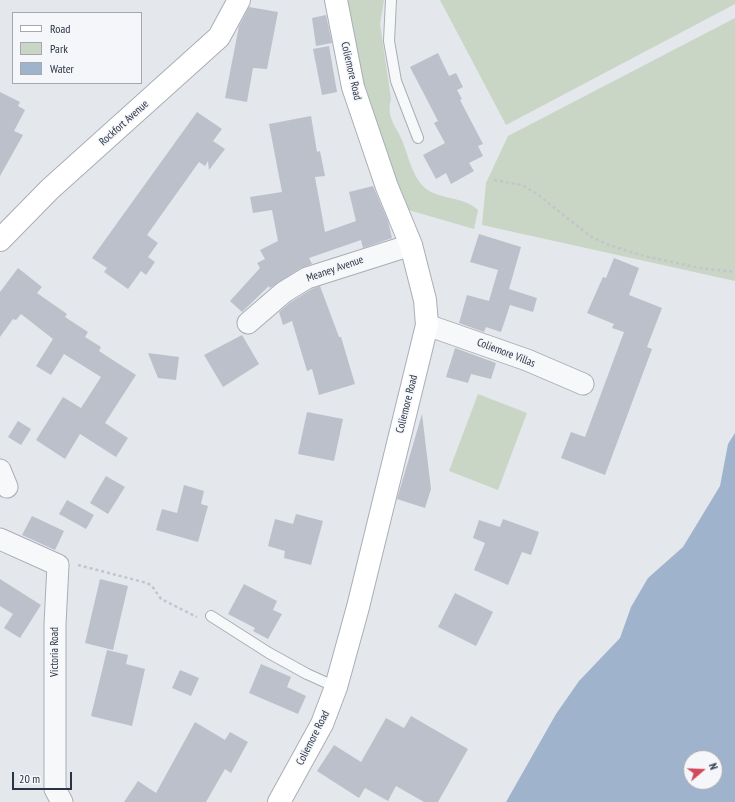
<!DOCTYPE html>
<style>
body{margin:0}
#map{position:relative;width:735px;height:802px;overflow:hidden;background:#e4e7ec;font-family:"PT Sans Narrow",sans-serif}
canvas{display:block}
.legend{position:absolute;left:12px;top:12px;width:130px;height:72px;box-sizing:border-box;background:#f4f6f9;border:1px solid #a4a8b1;margin:0;padding:5px 7px;list-style:none;font-size:12px;color:#2b3445}
.legend li{display:flex;align-items:center;gap:8px;height:20px}
.legend b{width:20px;border:1px solid #a4a8b1}
.north{position:absolute;left:683px;top:750px;width:40px;height:40px;box-sizing:border-box;background:#f4f6f9;border:1px solid #a4a8b1;border-radius:50%;rotate:71deg;font-size:11px;font-weight:700;line-height:16px;text-align:center;color:#2b3445}
.north::after{content:'';display:block;margin:auto;width:14px;height:18px;background:#d1495b;clip-path:polygon(50% 0,100% 100%,50% 72%,0 100%)}
.scale{position:absolute;left:12px;top:772px;width:60px;height:18px;box-sizing:border-box;border:2px solid #2b3445;border-top:0;padding-left:5px;font-size:12px;line-height:14px;white-space:nowrap;color:#2b3445;-webkit-text-stroke:3px #f4f6f9;paint-order:stroke}
</style>
<div id="map">
<canvas width="735" height="802"></canvas>
<ul class="legend">
<li><b style="height:5px;background:#fff"></b>Road</li>
<li><b style="height:11px;background:#c9d6c5"></b>Park</li>
<li><b style="height:11px;background:#9fb4cc"></b>Water</li>
</ul>
<div class="north">N</div>
<div class="scale">20 m</div>
</div>
<script>
const ctx = document.querySelector('canvas').getContext('2d');
ctx.lineJoin = 'round';
function fill(path, color) { ctx.fillStyle = color; ctx.fill(path, 'evenodd'); }
function strokePath(path, color, width, dash) { ctx.strokeStyle = color; ctx.lineWidth = width; ctx.lineCap = dash ? 'butt' : 'round'; ctx.setLineDash(dash || []); ctx.stroke(path); }
function write(font, color, halo, rows, align = 'center') {
  ctx.font = font + ' "PT Sans Narrow",sans-serif'; ctx.lineWidth = 3; ctx.setLineDash([]); ctx.textBaseline = 'middle'; ctx.strokeStyle = halo; ctx.fillStyle = color; for (const [text, x, y, turn = 0] of rows) {
    ctx.save(); ctx.translate(x, y); ctx.rotate((+turn || 0) * Math.PI / 180); ctx.textAlign = isNaN(turn) ? turn : align; if (halo) ctx.strokeText(text, 0, 0); ctx.fillText(text, 0, 0); ctx.restore();
  }
}
fill(new Path2D(`
 M344 0H384L380 24 391 99C389 106 389 113 392 120 393 125 398 131 400 136 408 152 411 176 425 188 439 200 463 196 478 210L474 229 405 209 360 88Z
 M440 0H735V4L506 125Z
 M735 18V281L482 225 486 183 508 136Z
 M478 394 527 413 498 490 449 471Z`), '#c9d6c5');
fill(new Path2D(`
 M735 433V802H506L556 714 579 681 620 638 631 607 648 578 683 547 720 486 728 444ZM691 758H715V782H691Z`), '#9fb4cc');
fill(new Path2D(`
 M249 7 278 12 267 69 253 68 247 102 225 98 239 26Z
 M326 15 332 43 316 46 312 18Z
 M329 46 337 92 322 95 313 49Z
 M438 53 449 76 456 73 463 87 457 90 462 99 460 100 483 144 478 146 483 156 469 163 474 171 451 184 446 173 436 179 423 155 445 143 434 123 438 121 410 67Z
 M0 92 20 102 18 106 25 110 14 131 23 135 0 176Z
 M197 112 222 129 213 141 225 149 209 170 208 161 205 166 199 162 147 235 158 243 148 257 155 262 146 275 141 271 128 289 104 272 107 268 92 258Z
 M311 116 317 152 320 151 325 176 315 177 325 232 356 221 349 192 373 186 388 221 392 238 363 248 361 240 309 258 312 264 301 268 270 288 269 286 242 312 230 301 260 268 257 263 265 259 260 250 278 241 272 210 253 213 250 197 282 192 269 124Z
 M479 234 521 247 509 289 537 298 533 312 510 305 501 332 486 327 484 332 459 323 467 295 489 301 498 270 470 262Z
 M614 258 639 268 629 295 662 308 647 347 652 349 605 475 561 458 571 432 585 437 624 332 612 328 614 324 587 313 603 277 606 278Z
 M18 268 42 287 37 293 67 314 65 317 88 332 85 337 101 347 99 351 136 375 105 423 128 438 116 457 80 434 65 459 36 440 63 397 81 408 101 377 64 354 51 375 36 366 53 339 21 314 16 320 13 319 0 337V292Z
 M320 286 339 337H341L355 384 319 395 312 369 307 371 292 321 283 325 279 312 291 302 312 289Z
 M242 335 259 364 223 387 204 355Z
 M455 348 496 363 491 379 471 374 468 383 446 377Z
 M148 353 179 357 176 380 158 378Z
 M307 412 343 419 334 461 298 454Z
 M422 414 431 489 425 508 397 499Z
 M18 421 31 429 21 445 8 437Z
 M106 476 125 487 108 514 90 503Z
 M184 485 204 491 201 504 208 506 198 542 156 530 162 509 177 513Z
 M67 500 94 515 86 529 59 514Z
 M296 514 323 521 311 565 284 558 285 551 268 546 275 519 293 524Z
 M32 516 64 531 55 550 22 535Z
 M503 519 539 532 531 555 522 552 508 585 474 570 485 543 473 538 479 520 500 527Z
 M0 579 41 605 20 638 4 628 13 614 0 606Z
 M100 579 128 586 113 650 85 643Z
 M244 584 277 601 273 610 282 614 268 639 253 631 255 628 228 614Z
 M455 593 493 612 476 646 438 627Z
 M107 650 128 655 126 664 145 669 132 726 91 716Z
 M261 664 291 677 287 687 306 696 298 714 249 693Z
 M180 670 199 678 191 696 172 688Z
 M411 716 468 749 438 802H424L396 786 388 801 365 788 359 798 317 771 334 745 361 762 386 718 404 728Z
 M195 722 225 740 230 732 248 742 231 773 225 769 206 802H124L138 781 156 793Z`), '#bbc0ca');
const lane = new Path2D(`
 M391 0 389 41 396 81 418 138
 M211 616 269 653 307 674 336 687`);
const street = new Path2D(`
 M248 323 284 292 307 278 411 245
 M427 325 527 360 583 384
 M0 470 7 487
 M0 539 58 565 55 624V789L62 802`);
const secondary = new Path2D(`
 M0 240 50 189 219 37 239 0
 M279 802 322 724 336 687 358 607 427 325 425 300 411 245 387 187 353 87 336 0`);
strokePath(lane, '#a9aeb7', 12);
strokePath(street, '#a9aeb7', 23);
strokePath(secondary, '#a9aeb7', 24);
strokePath(new Path2D(`
 M494 180 522 185 537 194 590 236 606 244 644 256 700 268 735 272
 M78 565 147 583 152 586 161 599 197 617`), '#c2c5cb', 2.5, [3, 3]);
strokePath(lane, '#f7f8fa', 10);
strokePath(street, '#f7f8fa', 21);
strokePath(secondary, '#fff', 22);
write('11px', '#2b3445', '#f4f6f9', [
 ["Coliemore Road",351,71,77],
 ["Rockfort Avenue",124,123,-42],
 ["Meaney Avenue",335,269,-19],
 ["Coliemore Villas",506,353,21],
 ["Coliemore Road",407,404,-76],
 ["Victoria Road",55,652,-90],
 ["Coliemore Road",313,738,-63]
]);
</script>
